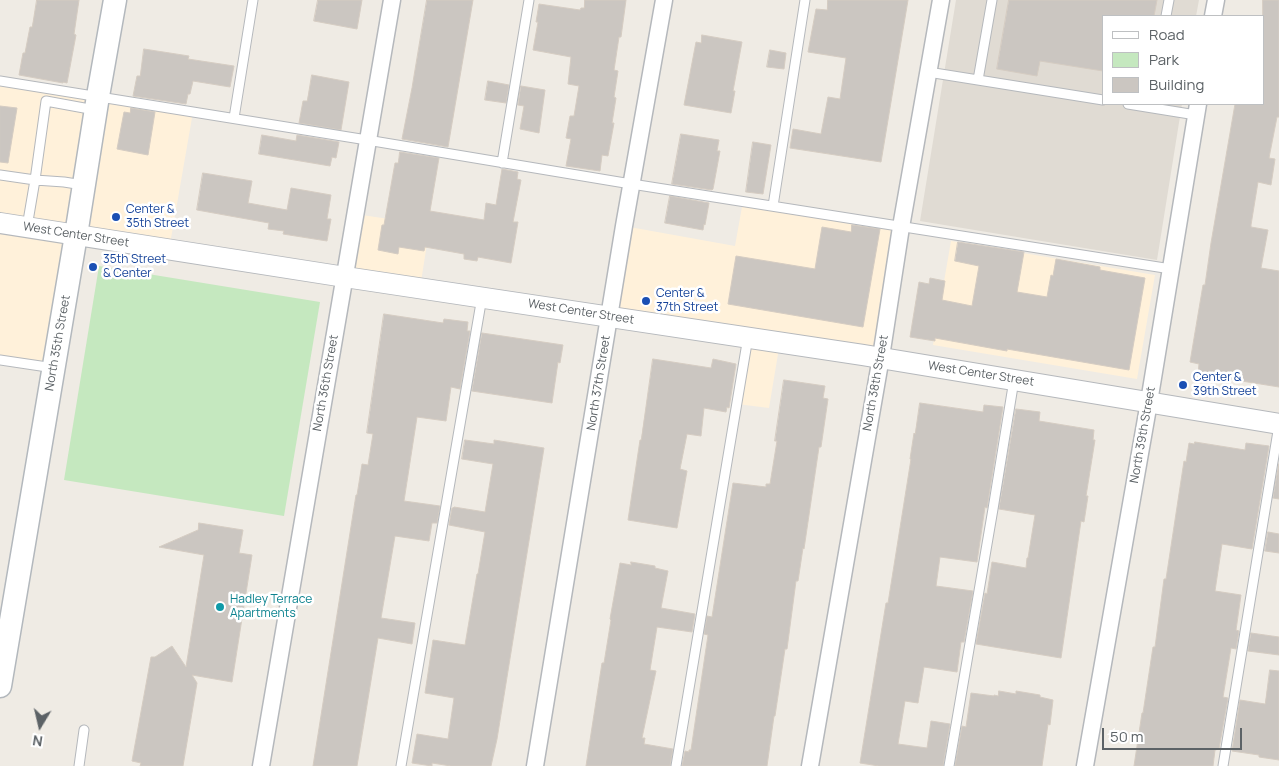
<!DOCTYPE html>
<style>
body{margin:0}
#map{position:relative;width:1279px;height:766px;overflow:hidden;background:#efebe4;font-family:Manrope,sans-serif}
canvas{display:block}
.legend{position:absolute;left:1102px;top:15px;width:162px;height:90px;box-sizing:border-box;background:#fff;border:1px solid #bec0c2;margin:0;padding:6px 9px;list-style:none;font-size:15px;color:#5c6266}
.legend li{display:flex;align-items:center;gap:10px;height:25px}
.legend b{width:25px;border:1px solid #bec0c2}
.north{position:absolute;left:15px;top:701px;width:50px;height:50px;-webkit-text-stroke:4px #fff;paint-order:stroke;rotate:189deg;font-size:14px;font-weight:700;line-height:20px;text-align:center;color:#5c6266}
.north::after{content:'';display:block;margin:auto;width:18px;height:22px;background:#5c6266;clip-path:polygon(50% 0,100% 100%,50% 72%,0 100%)}
.scale{position:absolute;left:1102px;top:728px;width:140px;height:22px;box-sizing:border-box;border:2px solid #5c6266;border-top:0;padding-left:6px;font-size:15px;line-height:18px;white-space:nowrap;color:#5c6266;-webkit-text-stroke:4px #fff;paint-order:stroke}
</style>
<div id="map">
<canvas width="1279" height="766"></canvas>
<ul class="legend">
<li><b style="height:6px;background:#fff"></b>Road</li>
<li><b style="height:14px;background:#c5e8bf"></b>Park</li>
<li><b style="height:14px;background:#cbc6c1"></b>Building</li>
</ul>
<div class="north">N</div>
<div class="scale">50 m</div>
</div>
<script>
const ctx = document.querySelector('canvas').getContext('2d');
ctx.lineJoin = 'round';
function fill(path, color) { ctx.fillStyle = color; ctx.fill(path, 'evenodd'); }
function strokePath(path, color, width, dash) { ctx.strokeStyle = color; ctx.lineWidth = width; ctx.lineCap = dash ? 'butt' : 'round'; ctx.setLineDash(dash || []); ctx.stroke(path); }
function write(font, color, halo, rows, align = 'center') {
  ctx.font = font + ' Manrope,sans-serif'; ctx.lineWidth = 5; ctx.setLineDash([]); ctx.textBaseline = 'middle'; ctx.strokeStyle = halo; ctx.fillStyle = color; for (const [text, x, y, turn = 0] of rows) {
    ctx.save(); ctx.translate(x, y); ctx.rotate((+turn || 0) * Math.PI / 180); ctx.textAlign = isNaN(turn) ? turn : align; if (halo) ctx.strokeText(text, 0, 0); ctx.fillText(text, 0, 0); ctx.restore();
  }
}
fill(new Path2D(`
 M0 81 193 112 169 250 77 235 54 368 0 360Z
 M743 201 901 227 881 357 780 342 769 408 737 404 748 337 609 316 624 226 735 246Z
 M355 214 430 225 420 288 345 277Z
 M951 241 1155 275 1137 379 933 345Z`), '#fff1da');
fill(new Path2D(`
 M956 0H1199L1196 16H1103V104H1182L1157 260 920 221Z`), '#e0dbd3');
fill(new Path2D(`
 M99 266 320 302 284 516 64 480Z`), '#c5e8bf');
const building = new Path2D(`
 M37 0H79L74 34 76 35 67 83 63 82V83L19 75 23 53H25L30 27H32Z
 M318 0H362L357 29 314 21Z
 M427 0H473L448 147 402 139 412 88Z
 M585 0H626L621 37H619L614 70 618 71 614 97 616 98 612 123H614L608 156 602 155 600 171 566 166 571 139 566 138 570 116H574L579 86 568 84 571 57 533 50 538 22H536L539 4 580 10 581 8H584Z
 M828 0H908L881 162 790 148 793 129 821 134 828 97 840 99 846 58 808 52 816 9 827 10Z
 M1009 0H1157L1154 16H1103V71L1040 61 1037 76 997 69Z
 M1263 0H1279V117H1277L1269 158 1275 159 1271 185 1258 182 1251 225V227L1268 230 1261 268 1279 271V387L1198 374 1199 364 1190 362 1203 285H1205L1211 243 1235 104H1263Z
 M702 35 742 42 733 91H735L731 113 684 105 696 42 701 43Z
 M144 49 189 56 188 59 234 66 230 87 193 81 190 94H188L186 104 133 96 137 76H140Z
 M770 50 786 53 784 69 767 67Z
 M312 75 349 82 341 130 299 123 303 101H307Z
 M488 81 509 85 506 103 485 100Z
 M521 86 545 90 539 133 520 129 524 106 518 105Z
 M0 106 17 108 8 163 0 162Z
 M131 108 155 112 148 155 117 149 124 112 130 113Z
 M681 134 719 140 717 151H720L713 189 712 190 672 184Z
 M262 135 296 141 297 135 339 142 336 158 332 157 330 166 259 154Z
 M753 142 771 145 763 194 746 192Z
 M400 152 439 158 430 211 484 220 486 203 496 205 502 169 518 172 517 179 521 180 513 222H518L511 263 478 257 477 261 464 259V254L425 247 424 251 399 247 398 254 378 250 382 225H384L395 163H398Z
 M203 173 252 181 248 203 287 210 291 188 331 195 327 219H331L327 241 283 234 284 231 268 229 269 223 197 210Z
 M670 196 709 203 705 225 704 224 703 230 665 223Z
 M852 225 880 229 863 327 728 304 736 256 815 269 822 227 851 232Z
 M958 242 1024 252 1017 292 1047 297 1051 275 1053 276 1056 259 1100 267V270L1145 278 1129 370 1007 349V351L935 338V341L910 337 919 282 929 284 930 278 945 281 942 300 972 306 979 266 955 261Z
 M384 314 443 323 444 319 468 322 467 331H470L460 389 451 387 446 421 417 417 404 501 440 506 437 523H432L429 541 395 536 381 618 415 623 412 644 378 638 357 766H313L356 495H357L362 464 368 465 373 434 367 433Z
 M482 333 563 345 560 363 558 362 552 403 472 391Z
 M653 359 711 368 713 359 736 364 729 408 727 407 726 412 704 408 701 436 687 434 680 469 687 471 677 528 628 520 640 440H641Z
 M784 380 825 386 823 398 828 399 821 447H819L804 549 803 548 798 581H796L787 649H785L775 716H774L767 766H682L685 751 689 752V750H691L708 635 704 634 707 616 712 617 733 483 766 487V484H770L777 441H775Z
 M920 403 983 412 984 405 1003 407 987 508 985 507 977 562 940 557 936 586 973 591 964 642H961L957 672 924 667 918 703 905 701 898 744 927 748 931 721 950 724 943 766H879L860 763 886 603H888L911 459H910L914 433 915 434Z
 M1016 409 1040 412 1039 421 1094 430 1093 440H1095L1086 496H1088L1084 522 1081 521 1061 658 976 644 985 593 987 594 992 562 1026 568 1027 558H1028L1035 515 999 509Z
 M465 440 494 444V440L544 448 497 739 491 766H451L432 763V766L412 763 417 734 448 739 454 698 425 693 433 640 465 645 477 574H478L485 532 449 525 452 508H453L454 507 485 512 493 464 462 459Z
 M1195 442 1245 450 1246 443 1269 446 1252 549 1222 544 1215 591 1241 595 1236 630 1239 631 1236 649 1231 648 1223 697 1228 698 1219 749 1215 750 1213 766H1134L1142 713H1143L1153 647H1155L1164 579H1166L1184 461 1186 462 1189 443 1194 444Z
 M1279 464V499L1273 498Z
 M199 523 243 530 239 553 252 555 232 682 192 675 197 683 183 766H140L141 763 132 761 151 657H155L172 646 186 667 204 555 159 547 198 530Z
 M1268 532 1279 534V553L1265 551Z
 M631 562 655 566V568L668 571 661 608 695 614 692 632 657 627 650 670 656 671 642 738H645L644 744 673 749 670 766H586L602 663H604L611 620 610 619 620 563 631 565Z
 M1251 633 1279 637V655L1248 651Z
 M1270 670 1279 671V760L1259 757V755L1232 751 1240 700 1265 704Z
 M999 691 1016 694V691L1040 695V697L1053 700 1050 725 1048 724 1042 766H955L962 726 966 727 971 693 994 696V695L998 696Z`);
fill(building, '#cbc6c1');
strokePath(building, '#d5ccc2', 1);
const service = new Path2D(`
 M1166 16 1169 0
 M928 72 1103 100
 M978 80 992 0
 M0 81 367 140 619 182 1171 269
 M1128 104 1196 115
 M234 118 253 0
 M502 163 529 0
 M0 175 35 180 27 227
 M83 185 64 182 35 180 46 101 95 110
 M773 206 805 0
 M0 360 54 368
 M79 766 84 730
 M401 766 482 297
 M676 766 748 337
 M949 766 993 509 1014 380
 M1223 766 1279 425`);
const minor = new Path2D(`
 M1213 16 1216 0
 M261 766 392 0
 M535 766 624 226 664 0
 M810 766 881 357 901 227 941 0
 M1085 766 1149 402 1198 104`);
const tertiary = new Path2D(`
 M0 223 345 277 863 355 1279 424`);
const secondary = new Path2D(`
 M0 686 76 235 98 96 115 0`);
strokePath(service, '#b5b8bc', 11);
strokePath(minor, '#b5b8bc', 19);
strokePath(tertiary, '#b5b8bc', 22);
strokePath(secondary, '#b3b8bd', 25);
strokePath(service, '#fff', 9);
strokePath(minor, '#fff', 16);
strokePath(tertiary, '#fff', 20);
strokePath(secondary, '#fff', 22);
for (const [x, y, r, color] of [
 [116,217,5,"#1a4fb4"],
 [93,267,5,"#1a4fb4"],
 [646,301,5,"#1a4fb4"],
 [1183,385,5,"#1a4fb4"],
 [220,607,5,"#0f9aa8"]
]) { const dot = new Path2D(); dot.arc(x, y, r, 0, 2 * Math.PI); ctx.fillStyle = color; ctx.fill(dot); strokePath(dot, '#fff', 2); }
write('12px', '#164399', '#fff', [
 ["Center &",126,210],
 ["35th Street",126,224],
 ["35th Street",103,260],
 ["& Center",103,274],
 ["Center &",656,294],
 ["37th Street",656,308],
 ["Center &",1193,378],
 ["39th Street",1193,392]
], 'left');
write('12px', '#5c6266', '#fff', [
 ["West Center Street",76,235,9],
 ["West Center Street",581,312,9],
 ["North 35th Street",58,343,-80],
 ["West Center Street",981,374,9],
 ["North 36th Street",326,383,-80],
 ["North 37th Street",599,383,-81],
 ["North 38th Street",876,383,-80],
 ["North 39th Street",1143,435,-80]
]);
write('12px', '#0d838f', '#fff', [
 ["Hadley Terrace",230,600],
 ["Apartments",230,614]
], 'left');
</script>
